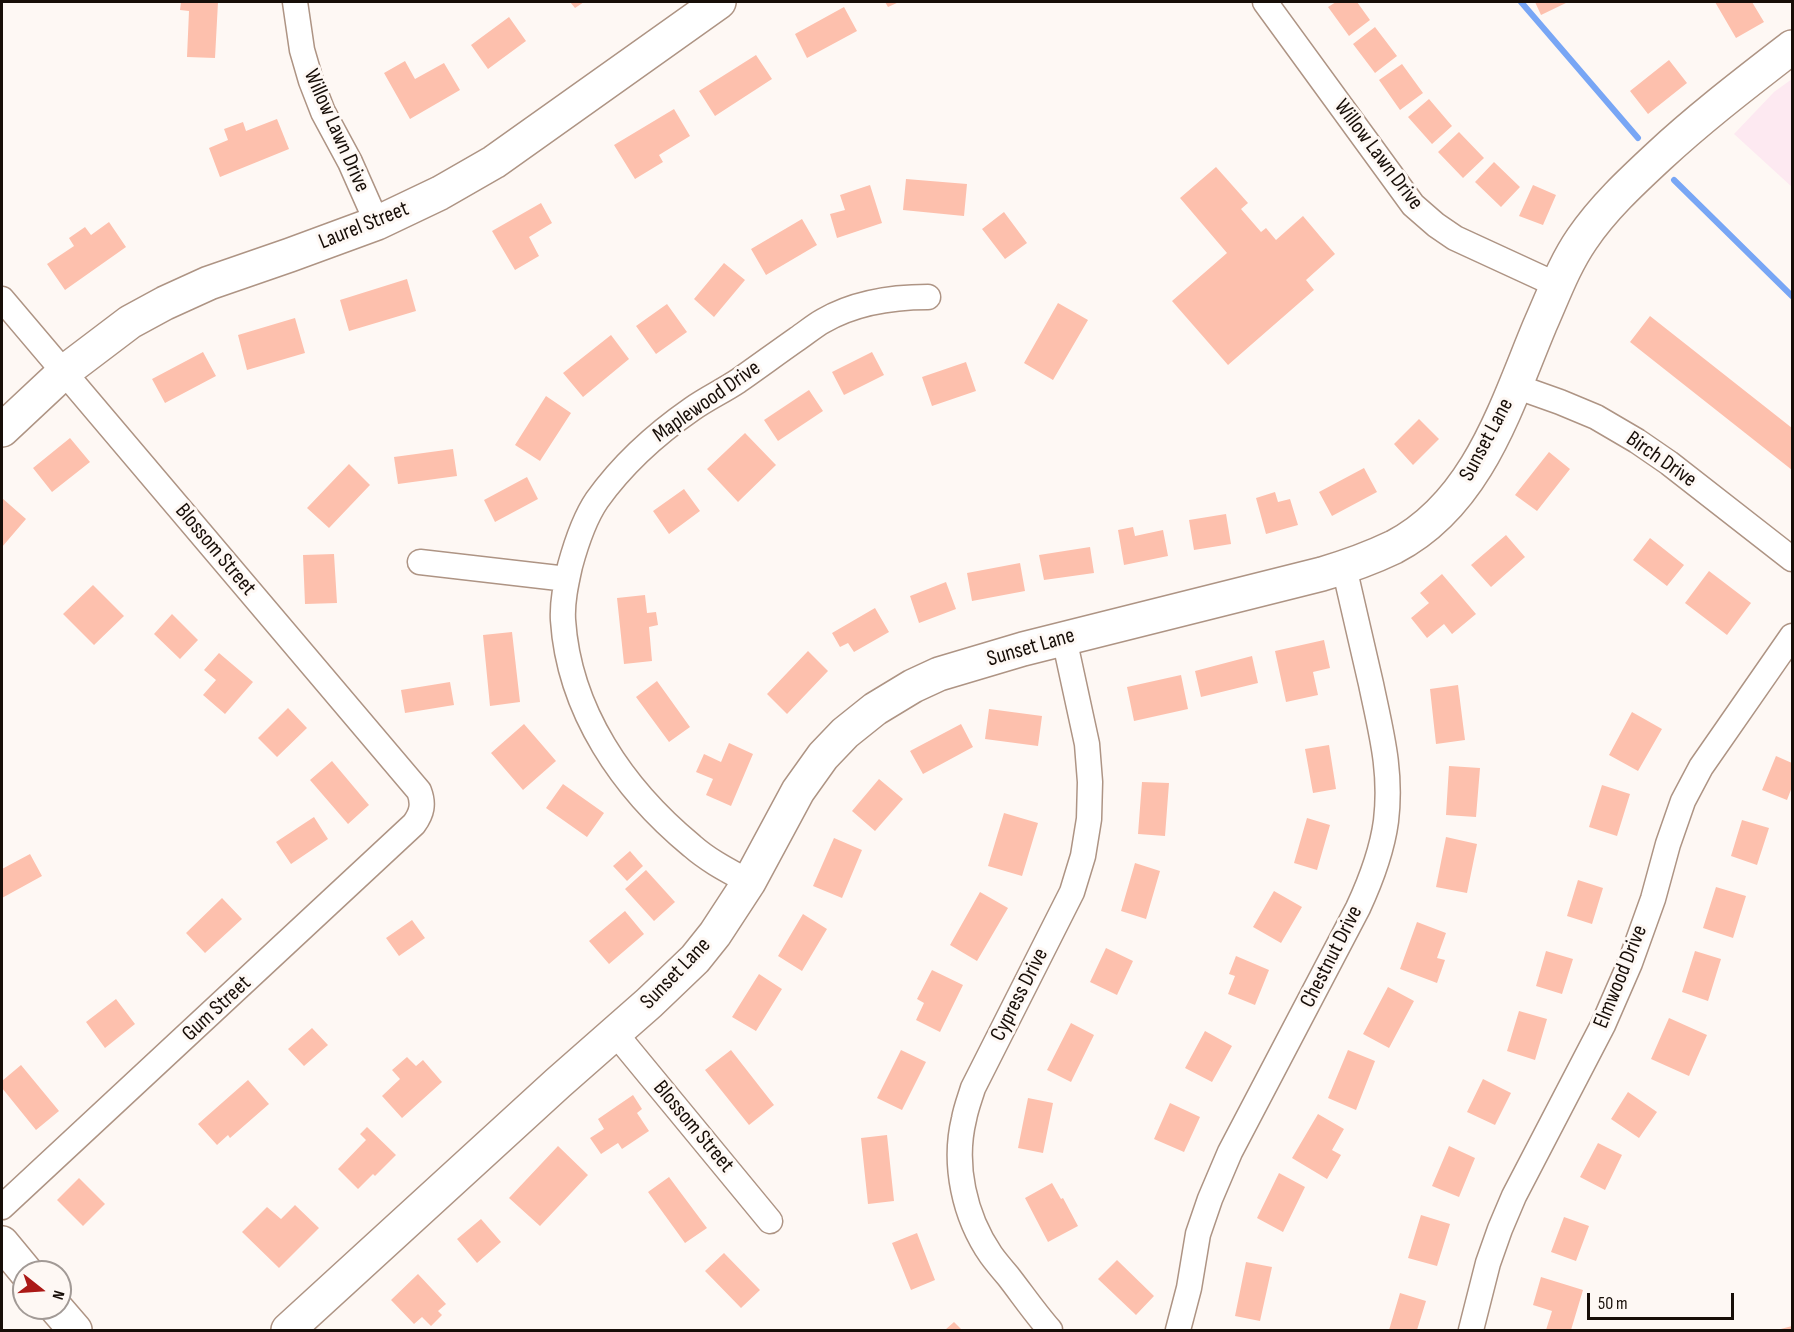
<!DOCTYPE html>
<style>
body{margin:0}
#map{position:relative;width:1794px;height:1332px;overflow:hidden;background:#fef8f4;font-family:"Sofia Sans Condensed",sans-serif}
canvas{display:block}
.frame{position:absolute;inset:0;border:3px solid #170e08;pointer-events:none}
.north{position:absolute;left:12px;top:1260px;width:60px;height:60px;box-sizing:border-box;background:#fef8f4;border:2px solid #a29a96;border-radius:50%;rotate:107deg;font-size:16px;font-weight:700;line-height:24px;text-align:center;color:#170e08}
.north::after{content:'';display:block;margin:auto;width:21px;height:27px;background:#ab1916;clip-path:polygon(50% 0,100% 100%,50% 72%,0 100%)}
.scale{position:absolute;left:1587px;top:1293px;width:147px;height:27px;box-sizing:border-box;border:3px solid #170e08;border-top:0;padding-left:8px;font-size:18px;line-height:21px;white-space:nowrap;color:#170e08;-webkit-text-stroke:4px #fef8f4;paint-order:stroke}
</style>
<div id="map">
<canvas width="1794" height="1332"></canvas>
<div class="frame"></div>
<div class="north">N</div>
<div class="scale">50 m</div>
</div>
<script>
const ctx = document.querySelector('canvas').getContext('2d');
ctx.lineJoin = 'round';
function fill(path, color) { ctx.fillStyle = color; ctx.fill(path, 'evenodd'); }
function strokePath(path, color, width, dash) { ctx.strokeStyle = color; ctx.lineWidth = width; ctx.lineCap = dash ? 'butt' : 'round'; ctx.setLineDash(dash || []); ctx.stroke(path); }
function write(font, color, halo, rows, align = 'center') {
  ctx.font = font + ' "Sofia Sans Condensed",sans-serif'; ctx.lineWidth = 6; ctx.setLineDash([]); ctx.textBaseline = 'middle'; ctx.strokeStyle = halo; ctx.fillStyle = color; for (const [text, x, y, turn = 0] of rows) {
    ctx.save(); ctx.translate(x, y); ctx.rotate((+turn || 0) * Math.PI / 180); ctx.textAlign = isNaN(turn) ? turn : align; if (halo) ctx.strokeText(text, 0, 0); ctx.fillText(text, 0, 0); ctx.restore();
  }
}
fill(new Path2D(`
 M1792 79V187L1734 134 1774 92Z`), '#fde9f1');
strokePath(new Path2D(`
 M1521 2 1638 138
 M1674 180 1792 296`), '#78a6f5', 6);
fill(new Path2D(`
 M181 2H218L215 58 187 57 189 11 180 10Z
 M570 2H584L575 8Z
 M885 2H899L888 7Z
 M1336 2H1357L1370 20 1349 36 1328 7Z
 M1535 2H1568L1541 15Z
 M1715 2H1752L1764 22 1736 38Z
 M844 7 857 31 807 58 795 34Z
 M509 17 526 41 488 69 471 45Z
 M1375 27 1397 56 1375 73 1353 44Z
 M756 55 772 79 715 116 699 91Z
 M1669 60 1687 83 1648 114 1630 91Z
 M405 61 415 79 444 63 460 90 410 119 384 73Z
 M1402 64 1423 93 1400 110 1379 80Z
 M1429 99 1452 126 1432 144 1408 117Z
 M674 109 690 136 659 155 663 162 635 179 614 145Z
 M277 119 289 149 220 177 209 148 228 140 224 129 243 122 246 131Z
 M1459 132 1484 158 1463 178 1438 152Z
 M1494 162 1520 187 1501 207 1475 182Z
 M1216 167 1248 203 1241 209 1261 232 1266 228 1276 240 1303 216 1335 254 1306 280 1314 290 1228 365 1172 301 1227 253 1180 198Z
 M906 179 967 184 964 216 903 210Z
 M870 185 882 223 837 238 830 214 845 210 840 195Z
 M1533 185 1556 195 1543 225 1519 216Z
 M541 203 552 223 529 237 539 256 515 270 492 231Z
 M1004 212 1027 243 1005 259 982 229Z
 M802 219 817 245 766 275 751 249Z
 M109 222 126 247 65 290 47 264 74 246 69 238 85 227 91 235Z
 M724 263 745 280 714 317 694 299Z
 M407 279 416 311 349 331 340 300Z
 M1058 303 1088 320 1053 380 1024 363Z
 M667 304 687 332 656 354 636 326Z
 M1650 316 1792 428V470L1630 342Z
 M295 318 305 353 247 370 238 335Z
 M611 335 629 359 583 397 563 373Z
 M203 352 216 376 165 403 152 379Z
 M872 352 884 375 844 395 832 372Z
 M966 362 976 391 932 406 922 377Z
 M809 390 823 411 778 441 764 420Z
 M546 396 571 413 540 461 515 445Z
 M1419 419 1439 439 1413 465 1394 444Z
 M745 433 776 465 738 502 707 469Z
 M70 438 90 462 52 492 33 468Z
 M453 449 457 476 398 484 394 457Z
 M1549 452 1570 469 1537 511 1515 495Z
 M349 464 370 485 329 528 307 508Z
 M1364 468 1377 492 1332 516 1319 492Z
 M527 477 538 499 495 522 484 500Z
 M684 489 700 511 669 534 653 511Z
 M1275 492 1278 502 1290 499 1298 525 1266 534 1256 498Z
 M2 498 26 519 2 547Z
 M1226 514 1231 544 1194 550 1189 520Z
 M1133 527 1135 536 1163 530 1168 556 1124 565 1118 530Z
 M1506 535 1525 557 1491 587 1471 565Z
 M1650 538 1684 565 1667 586 1633 560Z
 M1090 547 1094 573 1044 580 1039 555Z
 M334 554 337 603 305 604 303 555Z
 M1020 563 1025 591 972 601 967 573Z
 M1709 571 1751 603 1727 635 1685 603Z
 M1442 574 1476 614 1452 634 1444 624 1427 638 1411 618 1429 603 1420 593Z
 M946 582 956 609 919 623 910 596Z
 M93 585 124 616 94 645 63 614Z
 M645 595 647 613 656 612 658 625 649 627 652 661 624 664 617 598Z
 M875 608 889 632 854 652 848 643 840 647 832 633Z
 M172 614 198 640 180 659 154 634Z
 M512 632 520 702 490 706 483 635Z
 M1324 640 1330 668 1313 672 1318 695 1286 702 1275 651Z
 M808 651 828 671 787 714 767 694Z
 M219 653 253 682 225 714 203 695 216 680 204 670Z
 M1252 656 1258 683 1201 697 1195 671Z
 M1181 675 1188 709 1134 721 1127 687Z
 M657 681 690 727 669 742 636 697Z
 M450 682 454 705 405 713 401 690Z
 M1458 685 1465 740 1436 744 1430 689Z
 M288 708 307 728 277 757 258 738Z
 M989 709 1042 716 1038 746 985 739Z
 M1632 712 1662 729 1638 771 1609 755Z
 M524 724 556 761 523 790 491 753Z
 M961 724 973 747 923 774 910 751Z
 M729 743 753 754 731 806 706 795 713 779 696 772 704 754 721 762Z
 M1329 745 1336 789 1313 793 1305 749Z
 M1776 756 1792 763V787L1787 800 1762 790Z
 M332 761 369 805 348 824 310 780Z
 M1449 766 1480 768 1476 817 1446 815Z
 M879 779 903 799 875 831 852 811Z
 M1142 782 1169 783 1165 836 1138 834Z
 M563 784 604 813 587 837 546 808Z
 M1602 785 1630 794 1617 836 1589 827Z
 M1004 813 1038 823 1022 876 988 866Z
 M314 817 328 839 291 864 276 842Z
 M1307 818 1330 825 1317 870 1294 863Z
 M1742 820 1769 828 1757 865 1731 856Z
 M1446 837 1477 844 1467 893 1436 887Z
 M834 838 862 850 842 898 813 886Z
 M630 851 643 866 627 881 613 866Z
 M30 854 42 876 2 898V869Z
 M1135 863 1160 871 1146 919 1121 911Z
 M646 870 675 902 654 921 625 889Z
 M1578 880 1603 888 1592 924 1567 916Z
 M1716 887 1746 896 1733 938 1703 928Z
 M1274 891 1302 907 1281 943 1253 927Z
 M980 892 1008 908 977 961 950 945Z
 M222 898 242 919 205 953 186 933Z
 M625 911 644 934 609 964 589 941Z
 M803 914 827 929 802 971 778 956Z
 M412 920 425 938 399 956 386 938Z
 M1417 922 1446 933 1437 958 1445 960 1437 983 1400 969Z
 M1106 948 1133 961 1117 995 1090 982Z
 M1546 951 1573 959 1562 994 1536 986Z
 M1695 951 1721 959 1708 1001 1682 992Z
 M1236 956 1269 970 1255 1005 1228 994 1235 976 1229 974Z
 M932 970 963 985 940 1032 916 1020 924 1003 917 999Z
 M759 974 782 989 756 1031 732 1017Z
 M1388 987 1414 1001 1389 1048 1363 1034Z
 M116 999 135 1024 105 1048 86 1022Z
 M1519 1011 1547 1019 1535 1060 1507 1051Z
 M1669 1018 1707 1035 1689 1076 1651 1059Z
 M1071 1023 1094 1035 1071 1082 1047 1070Z
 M312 1028 328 1045 304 1066 288 1049Z
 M1205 1031 1232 1046 1212 1082 1185 1068Z
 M731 1050 774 1105 749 1125 705 1070Z
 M901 1050 926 1062 902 1110 877 1098Z
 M1348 1050 1375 1061 1356 1110 1328 1098Z
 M407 1057 416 1066 423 1060 442 1082 402 1118 382 1096 400 1079 392 1070Z
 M21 1065 59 1111 36 1130 2 1088V1081Z
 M1483 1079 1511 1093 1495 1125 1467 1112Z
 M248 1080 269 1104 230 1138 228 1135 217 1145 198 1124Z
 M1628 1092 1657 1112 1639 1138 1611 1119Z
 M633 1095 642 1109 637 1113 649 1131 622 1149 618 1143 601 1154 590 1138 604 1129 598 1119Z
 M1028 1098 1053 1103 1043 1153 1018 1148Z
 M1170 1103 1200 1117 1184 1152 1154 1139Z
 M1318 1114 1344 1129 1332 1150 1341 1155 1327 1179 1292 1158Z
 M367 1127 396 1155 375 1176 373 1174 358 1189 338 1169 366 1140 360 1134Z
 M887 1135 894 1201 868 1204 861 1138Z
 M1598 1143 1622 1155 1605 1190 1580 1177Z
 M558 1146 588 1175 540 1226 509 1198Z
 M1449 1146 1475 1158 1459 1197 1432 1186Z
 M1279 1173 1305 1187 1283 1232 1257 1218Z
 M669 1177 707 1228 685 1243 648 1192Z
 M79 1178 105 1204 83 1226 57 1200Z
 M1052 1183 1061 1199 1063 1198 1078 1226 1048 1242 1025 1198Z
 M295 1205 319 1228 279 1268 242 1232 267 1207 281 1219Z
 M1421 1215 1450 1224 1437 1266 1408 1258Z
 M1564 1217 1589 1226 1576 1261 1551 1252Z
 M481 1219 501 1242 477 1263 457 1239Z
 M917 1233 935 1280 911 1290 892 1243Z
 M724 1253 760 1290 741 1308 705 1271Z
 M1117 1260 1154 1296 1136 1315 1098 1279Z
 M1246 1262 1272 1267 1260 1321 1235 1316Z
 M418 1274 446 1304 438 1311 442 1315 431 1326 422 1317 414 1324 391 1300Z
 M1541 1277 1583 1290 1571 1330H1546L1552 1311 1533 1305Z
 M1400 1293 1426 1301 1417 1330H1389Z
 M954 1322 962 1330H945Z
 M1792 1326V1330H1777Z`), '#fdc0ad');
const street = new Path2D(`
 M295 2 302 50 311 81 323 112 350 162 377 223
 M1265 2 1413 205 1436 225 1455 238 1557 285
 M2 299 419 791C424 804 422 813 414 824L2 1207
 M1515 386 1560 402 1596 417 1637 441 1669 463 1792 559
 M420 562 567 579
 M749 882C729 871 709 861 692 846 623 789 569 711 563 620 562 602 566 584 570 566 576 544 584 519 597 500 622 465 656 434 692 409 706 399 723 391 738 381 758 367 777 353 797 339 806 333 814 326 823 321 854 303 892 297 928 297
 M615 1033 770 1221
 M1050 1330C1035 1313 1022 1294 1008 1276 1002 1269 996 1262 991 1255 964 1216 953 1164 964 1119 966 1108 970 1098 973 1088L1072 892 1083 856 1089 819 1090 782 1087 744 1064 638
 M1178 1330 1189 1288 1198 1234 1210 1199 1230 1152 1358 908C1371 880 1382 851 1386 821 1392 771 1381 732 1371 684 1362 645 1353 606 1344 567
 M1471 1330 1488 1263 1500 1229 1514 1196 1603 1025 1630 963 1653 899 1668 844 1683 801 1701 767 1792 636`);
const secondary = new Path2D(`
 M2 430 64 372 130 322 165 303 209 283 290 255 377 223 440 193 494 162 719 2
 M2 1243 26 1272
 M56 1308 75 1330
 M288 1330 558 1083 649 1003 695 959 715 934 749 882 798 791 823 756 845 733 875 709 913 686 939 674 1023 649 1322 574C1346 567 1371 558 1394 547 1478 503 1506 406 1540 325 1553 296 1564 265 1582 239 1603 208 1631 182 1659 156 1701 117 1747 82 1792 47`);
strokePath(street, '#ae9484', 27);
strokePath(secondary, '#ae9484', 36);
strokePath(street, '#fff', 24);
strokePath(secondary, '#fff', 33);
write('22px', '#170e08', '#fef8f4', [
 ["Willow Lawn Drive",336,131,66],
 ["Willow Lawn Drive",1378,155,53],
 ["Laurel Street",364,226,-22],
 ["Maplewood Drive",707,402,-35],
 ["Sunset Lane",1487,440,-62],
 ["Birch Drive",1661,460,35],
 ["Blossom Street",215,550,50],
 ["Sunset Lane",1031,648,-16],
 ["Chestnut Drive",1332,957,-63],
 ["Sunset Lane",676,974,-46],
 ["Elmwood Drive",1621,977,-68],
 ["Cypress Drive",1020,995,-63],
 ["Gum Street",217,1009,-43],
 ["Blossom Street",693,1127,50]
]);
</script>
